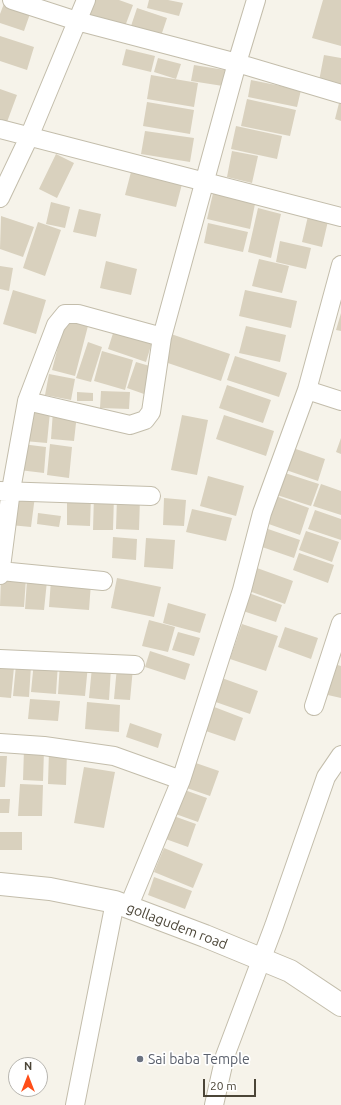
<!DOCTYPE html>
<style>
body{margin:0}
#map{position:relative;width:341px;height:1105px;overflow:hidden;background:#f6f3ea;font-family:Ubuntu,sans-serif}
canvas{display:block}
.north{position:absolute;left:8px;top:1057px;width:40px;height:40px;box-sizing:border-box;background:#fff;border:1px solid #b7b5af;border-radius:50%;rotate:0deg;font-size:11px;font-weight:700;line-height:16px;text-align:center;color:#4b4537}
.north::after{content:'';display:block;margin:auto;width:14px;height:18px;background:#ff4e18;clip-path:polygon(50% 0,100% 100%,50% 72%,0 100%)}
.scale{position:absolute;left:203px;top:1079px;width:53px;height:18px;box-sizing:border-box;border:2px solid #4b4537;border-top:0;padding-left:5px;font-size:12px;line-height:14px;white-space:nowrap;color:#4b4537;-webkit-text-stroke:3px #fff;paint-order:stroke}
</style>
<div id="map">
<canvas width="341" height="1105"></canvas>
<div class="north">N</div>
<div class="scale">20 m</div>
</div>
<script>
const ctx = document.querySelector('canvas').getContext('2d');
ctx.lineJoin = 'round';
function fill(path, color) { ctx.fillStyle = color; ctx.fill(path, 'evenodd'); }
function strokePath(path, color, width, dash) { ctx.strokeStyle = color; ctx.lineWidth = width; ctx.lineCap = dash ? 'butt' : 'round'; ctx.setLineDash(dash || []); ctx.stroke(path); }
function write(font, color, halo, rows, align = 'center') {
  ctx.font = font + ' Ubuntu,sans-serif'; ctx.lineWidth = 3.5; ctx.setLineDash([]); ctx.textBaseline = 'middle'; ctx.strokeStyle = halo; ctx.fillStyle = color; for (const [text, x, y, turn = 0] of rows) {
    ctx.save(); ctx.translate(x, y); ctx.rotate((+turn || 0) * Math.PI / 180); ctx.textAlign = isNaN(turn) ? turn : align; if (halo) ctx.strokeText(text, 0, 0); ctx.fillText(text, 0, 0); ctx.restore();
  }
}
fill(new Path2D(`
 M94 0H119L133 5 124 29 88 16Z
 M149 0H168L183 3 179 16 147 8Z
 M323 0H341V46L312 38Z
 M5 1 31 11 24 31 0 23V14Z
 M137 8 167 18 161 36 131 26Z
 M0 36 34 47 27 70 0 61Z
 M126 49 155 56 151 72 122 65Z
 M324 55 341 58V86L319 81Z
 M158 58 181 64 176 79 154 72Z
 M194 65 225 70 223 86 191 81Z
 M151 75 198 83 194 107 147 99Z
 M251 80 301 90 297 107 248 97Z
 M0 89 17 95 7 122 0 119Z
 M247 99 296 110 290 136 241 126Z
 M147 102 194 110 190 134 143 126Z
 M339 103H341V121L335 119Z
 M236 126 282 136 277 159 231 149Z
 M145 131 194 138 190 162 141 154Z
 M232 151 258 156 252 183 227 177Z
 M56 154 74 163 57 198 39 189Z
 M131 172 182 184 176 207 125 195Z
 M214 189 256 199 250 229 207 219Z
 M51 202 70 207 65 228 46 224Z
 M258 208 281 214 271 258 248 252Z
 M79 209 101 214 96 237 73 232Z
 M1 216 34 227 23 257 0 249Z
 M308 216 328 221 322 247 302 242Z
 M38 222 61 230 45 276 23 268Z
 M208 223 248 232 243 252 204 243Z
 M280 241 311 248 306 269 276 262Z
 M259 259 289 266 282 293 252 286Z
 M106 261 137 269 131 295 100 288Z
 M0 266 13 268 9 291 0 289Z
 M13 290 46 300 36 334 3 324Z
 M245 290 297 301 291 328 239 316Z
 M341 313V331L336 330Z
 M66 316 89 322 75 376 52 370Z
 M246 326 286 335 280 362 239 353Z
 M115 327 153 339 146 362 108 349Z
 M171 334 230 354 221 381 162 361Z
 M88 342 102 347 91 382 76 378Z
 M102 351 133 360 125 390 94 381Z
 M235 356 287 373 279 397 227 380Z
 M136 362 153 367 144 394 127 388Z
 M49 374 75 379 71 400 45 395Z
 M227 385 271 400 263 423 219 408Z
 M101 391 130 392 129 409 100 408Z
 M77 392 93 393V401H77Z
 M27 410 50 412 47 443 24 441Z
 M53 411 77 414 74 441 51 439Z
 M182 415 208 420 197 475 171 470Z
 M224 415 274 431 266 456 216 439Z
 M341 438V454L336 452Z
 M22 444 46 447 44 473 19 470Z
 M50 444 72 447 69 478 47 475Z
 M293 448 325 459 318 481 286 470Z
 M285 473 319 484 311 506 277 495Z
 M208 476 244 486 236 516 200 506Z
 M321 484 341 491V515L313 506Z
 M14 494 35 496 31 527 10 525Z
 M67 495 91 496 90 526 67 525Z
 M94 495 114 496 113 530H93Z
 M273 495 309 508 300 535 263 522Z
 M117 497 140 498 139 530 116 529Z
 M164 498 186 500 184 526 163 525Z
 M192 509 232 518 226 541 186 532Z
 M315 510 341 519V540L308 529Z
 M38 513 61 516 59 527 37 524Z
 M268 529 300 540 294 558 262 547Z
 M306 531 339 542 332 562 299 550Z
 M113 537 137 539 136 560 112 558Z
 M146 538 175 540 173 569 144 567Z
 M299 553 334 565 328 583 293 570Z
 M257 568 293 581 285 604 249 591Z
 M1 577 26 578 24 607 0 606Z
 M117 578 161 587 154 617 111 608Z
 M27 580 47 581 44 610 25 609Z
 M51 580 91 583 89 610 49 607Z
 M246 592 282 605 276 622 240 610Z
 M168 603 206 614 200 633 163 623Z
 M149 620 175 627 168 652 142 646Z
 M242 624 278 636 266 671 230 659Z
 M285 627 318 638 311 659 278 647Z
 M178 632 200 638 194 656 172 650Z
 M150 651 190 664 185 680 145 667Z
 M34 661 58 663 56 694 31 692Z
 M327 662 341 666V698L319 693Z
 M60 663 88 665 85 696 58 694Z
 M16 665 31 666 29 697 13 696Z
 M0 666 14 667 11 698 0 697Z
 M92 667 111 668 109 700 89 698Z
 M117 667 133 668 130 700 114 699Z
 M219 677 258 691 250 714 210 700Z
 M30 699 60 701 58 721 28 719Z
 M87 702 120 705 119 732 85 729Z
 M209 705 243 718 235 741 200 729Z
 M130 723 162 734 158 748 126 737Z
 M24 749 44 750 43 781 23 780Z
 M49 751H67L66 785 48 784Z
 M0 756H7L5 787H0Z
 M190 761 219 771 210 796 181 786Z
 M84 767 115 772 104 828 74 823Z
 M20 784 43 785 42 816H18Z
 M179 788 207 798 198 822 170 812Z
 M0 799H10L9 813H0Z
 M168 814 196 824 188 847 160 837Z
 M0 832H22V850H0Z
 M164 848 203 864 193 888 154 872Z
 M154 877 192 891 185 909 148 895Z`), '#d9d1be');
const minor = new Path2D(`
 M12 0 77 21 237 63 341 94
 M0 129 341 217
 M0 198 29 137 86 0
 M307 390 341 401
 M27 401 56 325 65 314H78L162 337
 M0 491 151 496
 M0 571 103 581
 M0 575 11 490 27 401 130 425 145 420 151 412 162 337 237 63 256 0
 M0 659 135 665
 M314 706 341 623
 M0 743 44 746 114 756 181 780
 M128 908 181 780 242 590 262 513 307 390 341 265
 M75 1105 115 902
 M214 1105 225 1056 274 926 326 777 341 755`);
const tertiary = new Path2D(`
 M0 884 50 889 115 902 205 936 290 971 341 1005`);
strokePath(minor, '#c3bdab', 20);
strokePath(tertiary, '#c3bdab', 24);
strokePath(minor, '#fff', 18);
strokePath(tertiary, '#fff', 22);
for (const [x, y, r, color] of [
 [140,1059,4,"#6b7280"]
]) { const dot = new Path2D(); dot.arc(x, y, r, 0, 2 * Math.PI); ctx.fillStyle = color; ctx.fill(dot); strokePath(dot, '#fff', 1.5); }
write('14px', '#4b4537', '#fff', [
 ["gollagudem road",177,926,21]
]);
write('14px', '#5b616d', '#fff', [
 ["Sai baba Temple",148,1059]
], 'left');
</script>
